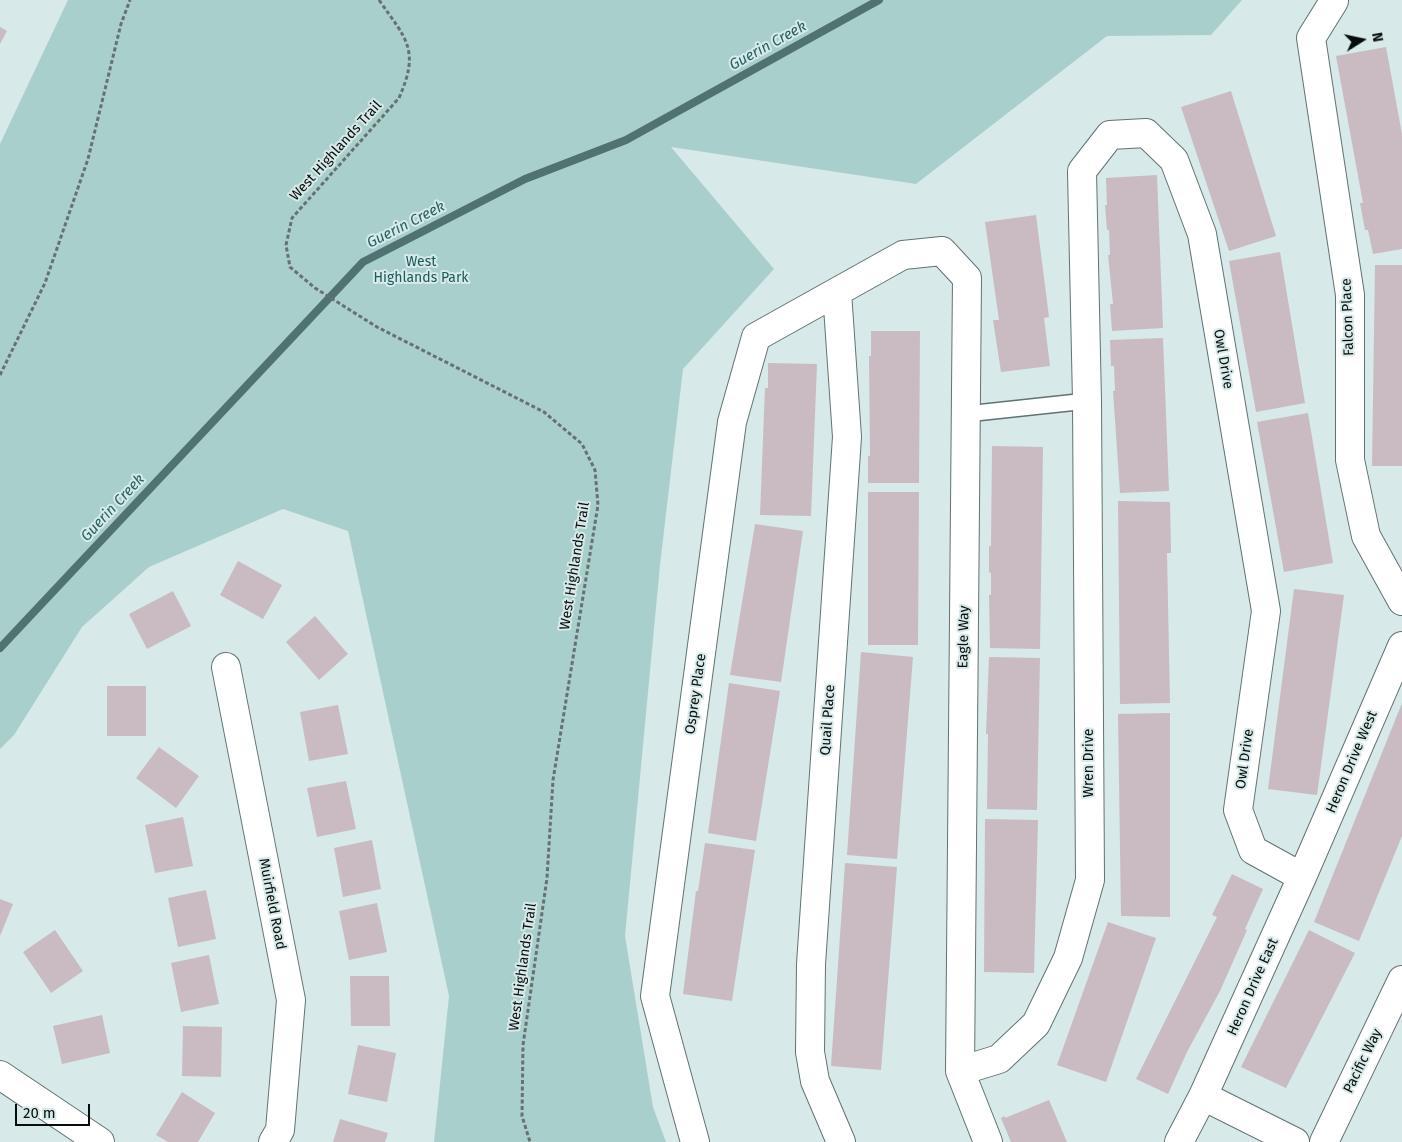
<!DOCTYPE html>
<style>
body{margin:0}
#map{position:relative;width:1402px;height:1142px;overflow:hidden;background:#d7e9e8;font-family:"Fira Sans",sans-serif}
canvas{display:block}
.north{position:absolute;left:1337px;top:15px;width:50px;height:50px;-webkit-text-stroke:4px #d7e9e8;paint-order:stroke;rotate:80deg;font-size:14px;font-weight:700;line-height:20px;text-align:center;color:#070d0c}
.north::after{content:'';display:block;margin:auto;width:18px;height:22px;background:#070d0c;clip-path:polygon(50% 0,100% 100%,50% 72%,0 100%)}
.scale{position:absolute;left:15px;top:1104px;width:75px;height:22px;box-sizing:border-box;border:2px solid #070d0c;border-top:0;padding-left:6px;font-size:15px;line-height:18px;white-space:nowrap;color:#070d0c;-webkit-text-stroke:4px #d7e9e8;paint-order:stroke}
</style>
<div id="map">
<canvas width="1402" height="1142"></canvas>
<div class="north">N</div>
<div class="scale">20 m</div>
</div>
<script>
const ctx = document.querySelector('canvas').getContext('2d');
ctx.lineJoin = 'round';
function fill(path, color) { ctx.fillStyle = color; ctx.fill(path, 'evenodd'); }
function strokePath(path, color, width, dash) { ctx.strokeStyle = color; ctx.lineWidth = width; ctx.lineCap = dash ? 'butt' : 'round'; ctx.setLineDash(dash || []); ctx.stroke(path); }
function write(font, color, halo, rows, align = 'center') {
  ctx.font = font + ' "Fira Sans",sans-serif'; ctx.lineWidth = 4; ctx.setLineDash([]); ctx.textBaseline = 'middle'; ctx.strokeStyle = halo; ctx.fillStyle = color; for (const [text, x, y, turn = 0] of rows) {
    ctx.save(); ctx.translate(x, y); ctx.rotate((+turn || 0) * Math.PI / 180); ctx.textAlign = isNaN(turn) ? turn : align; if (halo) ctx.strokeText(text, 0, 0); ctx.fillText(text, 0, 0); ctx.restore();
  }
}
fill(new Path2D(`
 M68 0H1242L1211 35 1107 36 916 184 671 147 774 269 683 369 660 565 625 936 653 1107 666 1142H434L449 996 348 531 283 509 149 567 82 627 14 735 0 749V144Z`), '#a9cfcd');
strokePath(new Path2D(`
 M0 648 363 262 525 179 626 140 879 0`), '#507271', 8);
fill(new Path2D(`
 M0 27 7 31 0 44Z
 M1386 47 1402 134V249L1373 254 1368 230H1365L1360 203H1363L1336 56Z
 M1231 91 1276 236 1229 251 1181 107Z
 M1157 175 1163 328 1112 331 1110 304H1113L1108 255H1110L1109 230H1107L1105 205H1107L1106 178Z
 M1036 215 1049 317 1044 318 1050 366 1001 372 993 320H999L985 222Z
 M1280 252 1305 403 1256 412 1229 261Z
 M1375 265H1402V466H1372Z
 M871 331H920L919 483H868V456H870L869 356H871Z
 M1163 338 1169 491 1120 493 1113 391H1115L1114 366H1111L1110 340Z
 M768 363 817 364 811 516 760 515 765 388H768Z
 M1308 413 1333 563 1284 572 1257 422Z
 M992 446 1043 447 1040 649 990 648 989 595H991V573L989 572V546H991Z
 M868 492H919L918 645H868Z
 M1118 501 1170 502 1171 553H1167L1170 703 1120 704Z
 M755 524 803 531 781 682 730 675Z
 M238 561 282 585 263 619 220 595Z
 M1294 589 1344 595 1317 795 1268 789Z
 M173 591 191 626 147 649 129 614Z
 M315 616 348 654 319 680 286 642Z
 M861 652 913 657 897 859 847 855Z
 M989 657 1040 658 1037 810 987 809 988 734H986Z
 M729 683 780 691 756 841 708 833Z
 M107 686H146V736H107Z
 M1402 703V836L1359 941 1314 922Z
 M338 705 348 754 309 761 300 712Z
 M1170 713V917L1121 916 1118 714Z
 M159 747 199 776 176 808 136 778Z
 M346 781 356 829 317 837 307 788Z
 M183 817 193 866 155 873 145 825Z
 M985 819 1038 820 1034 973 984 972Z
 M372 840 381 889 343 897 334 848Z
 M705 843 755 850 732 1001 683 994 696 891H698Z
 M845 863 897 867 881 1070 831 1066Z
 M1232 874 1263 889 1245 929 1247 930 1220 991 1187 1052 1168 1094 1136 1079 1217 917 1212 915Z
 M206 890 216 939 178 947 168 898Z
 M0 899 13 904 0 936Z
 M377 903 387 952 349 960 339 911Z
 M1108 922 1156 938 1106 1082 1057 1065Z
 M55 930 83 971 51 993 23 952Z
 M1309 930 1355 953 1286 1088 1241 1067Z
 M209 955 219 1004 181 1012 171 963Z
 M350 976H389L390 1026H351Z
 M102 1015 110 1053 62 1064 53 1026Z
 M183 1026 222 1027 221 1077 182 1076Z
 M358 1045 396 1053 387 1102 348 1094Z
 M182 1092 215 1113 198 1142H168L156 1135Z
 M1049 1100 1067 1142H1011L1001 1118 1005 1116V1118Z
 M340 1119 388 1133 385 1142H333Z`), '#cabbc3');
const lane = new Path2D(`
 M966 414 1087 401`);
const street = new Path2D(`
 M1334 1 1311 38 1350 295V460L1366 536 1402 601
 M837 292 847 437 811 964 810 1052 815 1081 841 1142
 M226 667 291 1000 280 1130 273 1142
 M960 1071 999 1059 1036 1024 1068 958 1090 880 1087 401 1082 171 1110 135 1146 133 1174 160 1202 234 1266 611 1238 810 1253 850 1302 877
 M0 1075 100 1142
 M1203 1096 1295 1142
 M695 1142 655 996 732 422 756 337 903 255 942 251 967 278 960 1071 988 1142
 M1179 1142 1203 1096 1302 877 1402 646`);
const secondary = new Path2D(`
 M1324 1142 1402 980`);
strokePath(lane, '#627272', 18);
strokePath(street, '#627272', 30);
strokePath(secondary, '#627272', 30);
strokePath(new Path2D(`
 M379 0C407 40 420 50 399 98L292 218 286 245 290 267 315 288 377 327 544 412 582 444 595 470 598 505 553 780 547 878 523 1045 522 1116 530 1142
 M0 375 45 283 88 159 121 24 130 0`), '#667170', 3, [4, 2.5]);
strokePath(lane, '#fff', 15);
strokePath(street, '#fff', 28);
strokePath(secondary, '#fff', 28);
write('14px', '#070d0c', '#d7e9e8', [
 ["West Highlands Trail",336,151,-48],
 ["Falcon Place",1348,317,-92],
 ["Owl Drive",1223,359,80],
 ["West Highlands Trail",575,566,-81],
 ["Eagle Way",964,637,-89],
 ["Osprey Place",696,694,-82],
 ["Quail Place",828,720,-86],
 ["Owl Drive",1245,759,-82],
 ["Heron Drive West",1352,762,-67],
 ["Wren Drive",1089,763,-90],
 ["Muirfield Road",272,904,79],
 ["West Highlands Trail",523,967,-82],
 ["Heron Drive East",1253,987,-66],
 ["Pacific Way",1363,1061,-64]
]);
write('14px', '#185a59', '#d7e9e8', [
 ["West",421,262],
 ["Highlands Park",421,278]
]);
write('italic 15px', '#236362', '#d7e9e8', [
 ["Guerin Creek",768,46,-29],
 ["Guerin Creek",406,225,-27],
 ["Guerin Creek",113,508,-47]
]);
</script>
